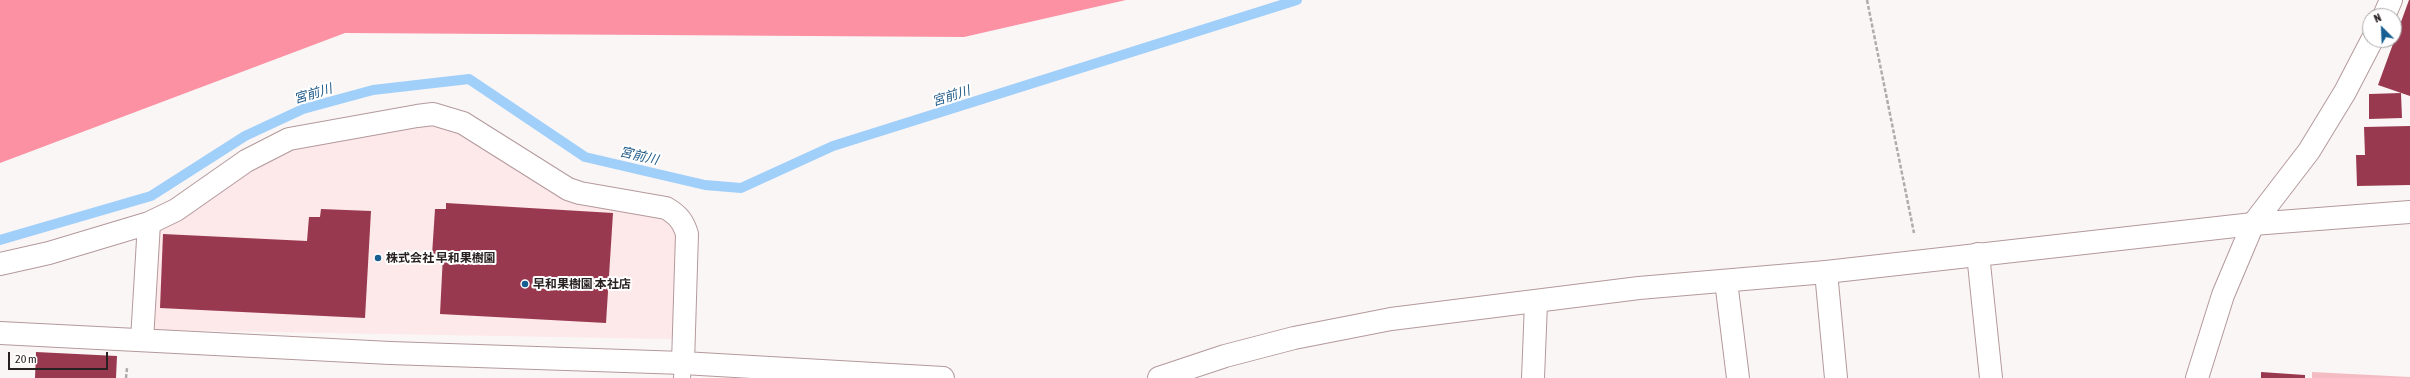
<!DOCTYPE html>
<meta charset="utf-8">
<style>
body{margin:0}
#map{position:relative;width:2410px;height:378px;overflow:hidden;background:#fbf6f6;font-family:"Asap Condensed",sans-serif}
canvas{display:block}
.north{position:absolute;left:2362px;top:8px;width:40px;height:40px;box-sizing:border-box;background:#fff;border:1px solid #a9a6a6;border-radius:50%;rotate:336deg;font-size:11px;font-weight:700;line-height:16px;text-align:center;color:#292021}
.north::after{content:'';display:block;margin:auto;width:14px;height:18px;background:#175f93;clip-path:polygon(50% 0,100% 100%,50% 72%,0 100%)}
.scale{position:absolute;left:8px;top:352px;width:100px;height:18px;box-sizing:border-box;border:2px solid #292021;border-top:0;padding-left:5px;font-size:12px;line-height:14px;white-space:nowrap;color:#292021;-webkit-text-stroke:3px #fff;paint-order:stroke}
</style>
<div id="map">
<canvas width="2410" height="378"></canvas>
<div class="north">N</div>
<div class="scale">20 m</div>
</div>
<script>
const ctx = document.querySelector('canvas').getContext('2d');
ctx.lineJoin = 'round';
function fill(path, color) { ctx.fillStyle = color; ctx.fill(path, 'evenodd'); }
function strokePath(path, color, width, dash) { ctx.strokeStyle = color; ctx.lineWidth = width; ctx.lineCap = dash ? 'butt' : 'round'; ctx.setLineDash(dash || []); ctx.stroke(path); }
function write(font, color, halo, rows, align = 'center') {
  ctx.font = font + ' "Asap Condensed","Noto Sans JP",sans-serif'; ctx.lineWidth = 4; ctx.setLineDash([]); ctx.textBaseline = 'middle'; ctx.strokeStyle = halo; ctx.fillStyle = color; for (const [text, x, y, turn = 0] of rows) {
    ctx.save(); ctx.translate(x, y); ctx.rotate((+turn || 0) * Math.PI / 180); ctx.textAlign = isNaN(turn) ? turn : align; if (halo) ctx.strokeText(text, 0, 0); ctx.fillText(text, 0, 0); ctx.restore();
  }
}
fill(new Path2D(`
 M423 123 449 125 557 190 663 213 680 233 673 339 154 330 158 230 272 152Z`), '#fde8ea');
fill(new Path2D(`
 M2312 372 2410 377V378H2312Z`), '#f4bbc3');
fill(new Path2D(`
 M0 0H1126L964 37 345 33 0 163Z`), '#fb91a3');
strokePath(new Path2D(`
 M0 240 151 196 245 136 303 109 373 90 469 79 585 157 705 185 741 188 833 146 1297 0`), '#a0cff9', 10);
fill(new Path2D(`
 M2409 0H2410V96L2378 85Z
 M2401 93 2402 118 2369 119V94Z
 M2410 126V185L2357 186 2356 155H2365L2364 127Z
 M446 203 613 213 606 323 440 314 443 255H432L435 209H446Z
 M321 209 371 211 365 318 160 308 163 234 307 241 309 217H320Z
 M36 352 117 356 116 378H35Z
 M2261 372 2305 375V378H2261Z`), '#99394f');
const service = new Path2D(`
 M682 378 683 363`);
const minor = new Path2D(`
 M2384 16 2391 0
 M2253 224 2410 212
 M1978 254 1991 378
 M0 264 49 253 149 223 176 210 246 161 289 139 417 116 433 114 463 123 568 189 580 193 666 208C678 215 683 221 687 234L683 363
 M1826 272 1836 378
 M1726 281 1738 378
 M0 333 390 353 683 363 943 378
 M142 340 149 223
 M1533 378 1536 303
 M2197 378 2223 295 2253 224 2309 151 2345 92 2372 40`);
const tertiary = new Path2D(`
 M1159 378 1225 356 1294 338 1391 319 1639 288 1826 272 2253 224`);
strokePath(service, '#b3999c', 18);
strokePath(minor, '#b3999c', 24);
strokePath(tertiary, '#b3999c', 24);
strokePath(new Path2D(`
 M1867 0 1914 233
 M126 378 127 368`), '#b1abab', 2.5, [4, 2]);
strokePath(service, '#fff', 16);
strokePath(minor, '#fff', 22);
strokePath(tertiary, '#fff', 22);
for (const [x, y, r, color] of [
 [378,258,4,"#175f93"],
 [525,284,4,"#175f93"]
]) { const dot = new Path2D(); dot.arc(x, y, r, 0, 2 * Math.PI); ctx.fillStyle = color; ctx.fill(dot); strokePath(dot, '#fff', 1.5); }
write('bold 12px', '#292021', '#fff', [
 ["株式会社 早和果樹園",386,258],
 ["早和果樹園 本社店",533,284]
], 'left');
write('italic 13px', '#205b88', '#fff', [
 ["宮前川",313,94,-17],
 ["宮前川",951,96,-18],
 ["宮前川",639,156,13]
]);
</script>
